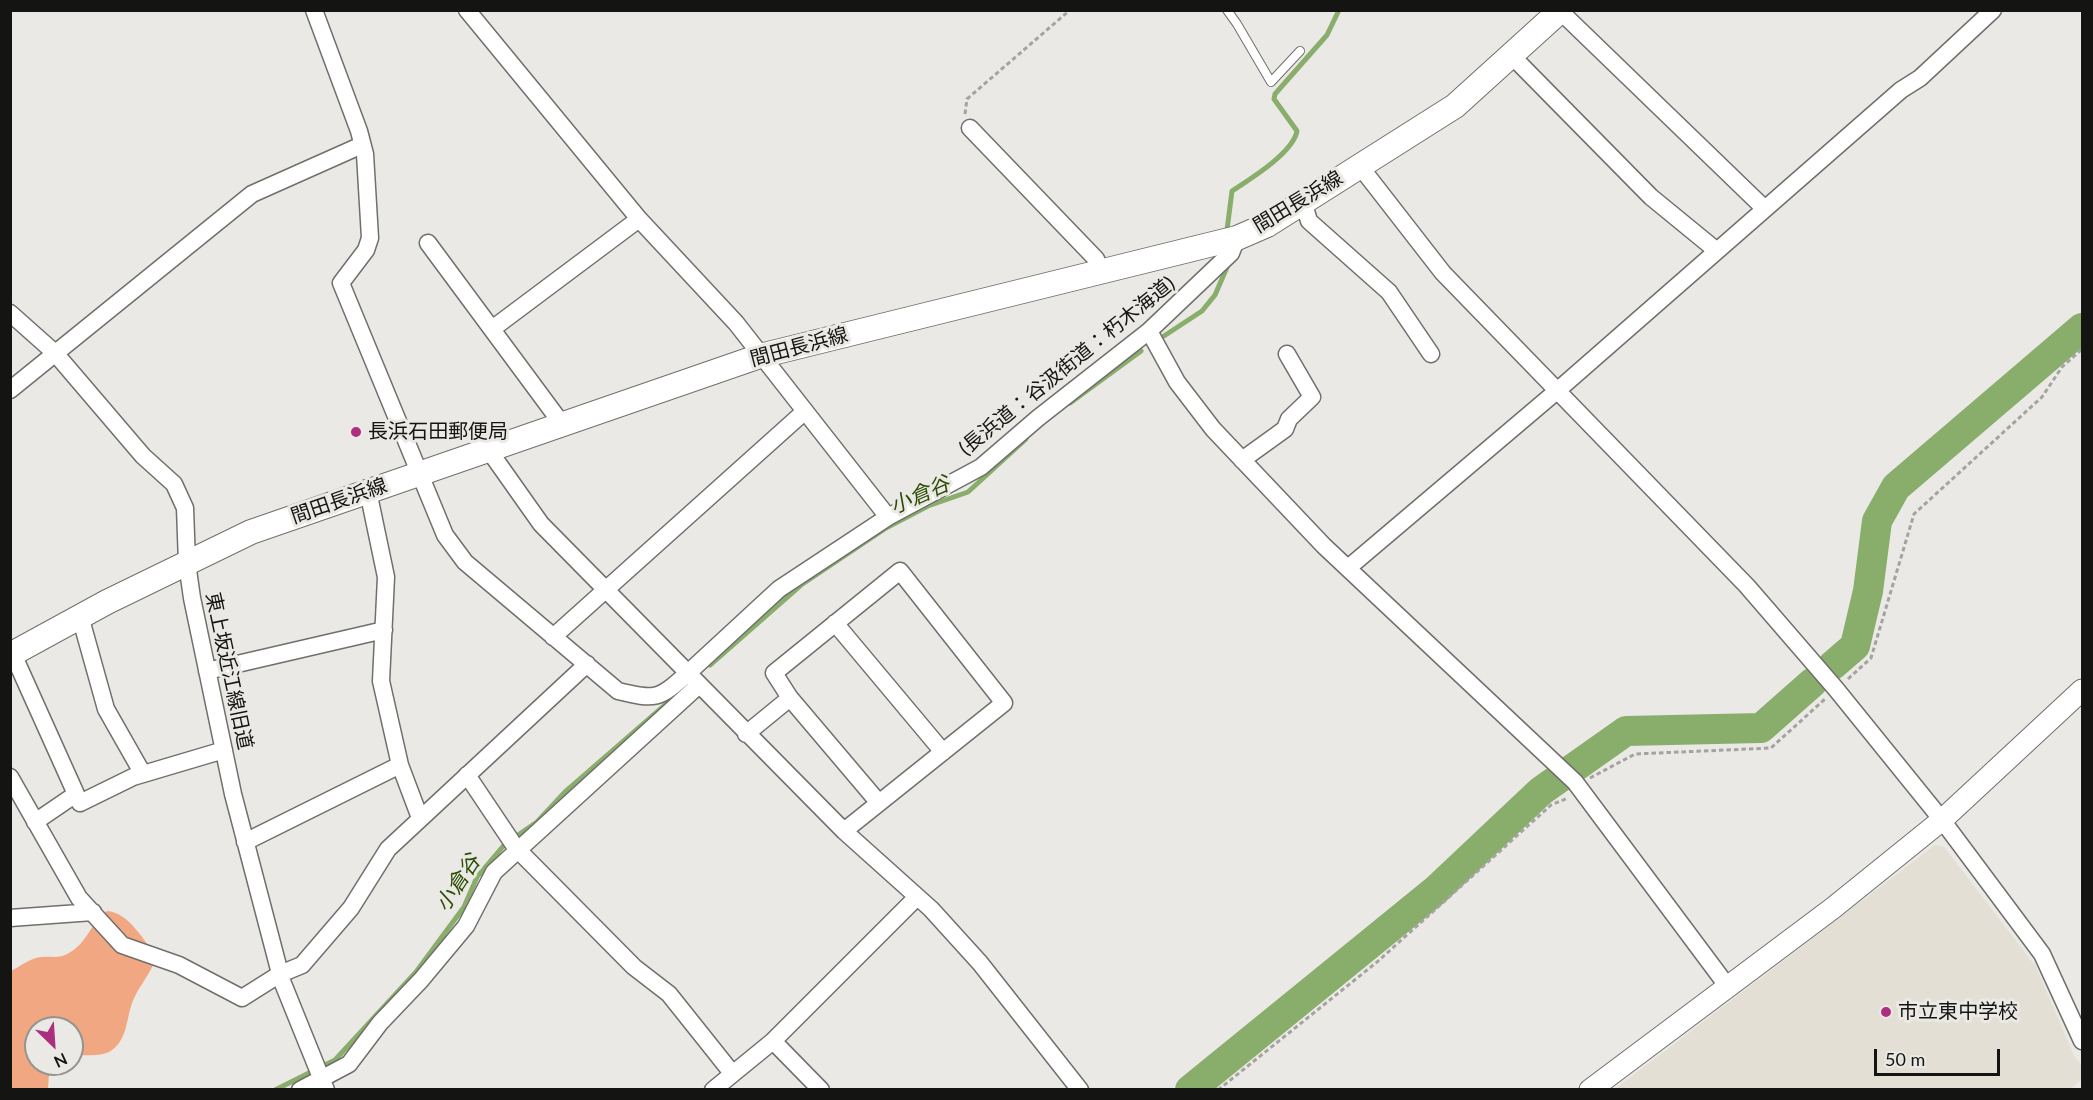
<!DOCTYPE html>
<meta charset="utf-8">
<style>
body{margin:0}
#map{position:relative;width:2093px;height:1100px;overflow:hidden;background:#ebe9e5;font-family:Lato,sans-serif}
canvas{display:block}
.frame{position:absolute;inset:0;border:12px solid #141412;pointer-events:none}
.north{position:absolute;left:24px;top:1016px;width:60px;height:60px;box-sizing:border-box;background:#ebe9e5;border:2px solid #959491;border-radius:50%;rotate:155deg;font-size:16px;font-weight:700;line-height:24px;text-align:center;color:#141412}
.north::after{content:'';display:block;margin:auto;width:21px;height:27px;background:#ac2f7f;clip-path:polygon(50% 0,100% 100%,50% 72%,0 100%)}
.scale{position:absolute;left:1874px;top:1049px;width:126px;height:27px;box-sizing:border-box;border:3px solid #141412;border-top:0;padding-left:8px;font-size:18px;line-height:21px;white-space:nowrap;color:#141412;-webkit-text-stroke:4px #ebe9e5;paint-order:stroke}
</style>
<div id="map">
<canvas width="2093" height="1100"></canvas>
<div class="frame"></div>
<div class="north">N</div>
<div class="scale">50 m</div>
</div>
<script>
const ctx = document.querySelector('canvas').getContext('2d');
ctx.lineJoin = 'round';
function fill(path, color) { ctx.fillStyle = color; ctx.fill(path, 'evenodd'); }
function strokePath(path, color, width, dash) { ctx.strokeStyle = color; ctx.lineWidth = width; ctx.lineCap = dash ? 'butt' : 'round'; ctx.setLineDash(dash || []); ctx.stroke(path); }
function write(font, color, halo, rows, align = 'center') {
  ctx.font = font + ' Lato,"Noto Sans JP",sans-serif'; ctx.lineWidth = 6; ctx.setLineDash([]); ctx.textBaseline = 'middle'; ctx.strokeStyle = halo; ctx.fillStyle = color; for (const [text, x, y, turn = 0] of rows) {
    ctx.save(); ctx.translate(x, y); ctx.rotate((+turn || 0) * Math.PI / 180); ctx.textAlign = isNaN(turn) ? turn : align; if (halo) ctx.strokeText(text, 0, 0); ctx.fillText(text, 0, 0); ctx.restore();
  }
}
fill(new Path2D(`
 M1935 845 1944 847 2036 967 2074 1056 2082 1066V1079L2071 1089H1615Z`), '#e3dfd4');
fill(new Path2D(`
 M107 911C128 912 146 942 156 958 150 975 138 987 132 1003 126 1021 127 1042 109 1052 99 1057 83 1054 72 1056V1028H36V1064H57L49 1073 48 1089 11 1090V971C19 967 32 957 41 957 51 956 60 959 69 953 87 943 91 923 107 911Z`), '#f1a882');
strokePath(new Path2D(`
 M1227 230 1232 191C1250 179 1293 153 1297 131L1274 99 1275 94 1327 35 1339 10
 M1164 336 1202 311 1215 295 1228 265
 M1070 403 1141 351
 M710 665 801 585 886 528 928 506 968 492 1026 439
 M275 1090 335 1060 416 972 464 907 477 877 505 844 537 822 565 792 672 699`), '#89ae6c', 5);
strokePath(new Path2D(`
 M1833 665 1855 646 1868 591 1877 521 1896 487 2082 328
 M1190 1090 1436 890 1541 791 1626 731 1761 728 1812 683`), '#89ae6c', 30);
const service = new Path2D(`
 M1227 10 1237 24 1271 82 1300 51`);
const minor = new Path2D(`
 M314 10 359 131 365 154 370 238 366 250 341 283 445 535 465 562 618 691C656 700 658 700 688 673L844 831 931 909 980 963 1080 1090
 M467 10 639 219 736 323 888 517
 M1560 11 1765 209
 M1512 56 1651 197 1717 251
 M970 128 1096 259 1101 271
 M1359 165 1443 273 1747 586 1836 689 1942 820 2042 954 2082 1041
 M1303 201 1309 221 1389 292 1431 354
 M428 243 562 424
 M10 313 55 353 143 456 174 484 185 508 187 563 192 598 233 794 282 981 326 1090
 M492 329 639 219
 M1149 331 1177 382 1213 429 1324 546 1575 782 1728 987
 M10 390 252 194 362 145
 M488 449 541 524 688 673 779 589 888 517 981 467 1038 418 1149 331 1231 253 1237 238
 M1242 460 1285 429 1289 419 1312 397 1287 354
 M368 491 386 577 381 681 400 765 420 818
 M1348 568 1558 390 1901 90 1920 78 1993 10
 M80 616 106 709 143 774
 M835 623 943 752
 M553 637 804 412
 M13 654 80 803 133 777 224 750
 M207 671 384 630
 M746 734 790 698
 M467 775 516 848 634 967 669 994 732 1073
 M10 777 79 898 122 945 179 965 242 998 280 974 302 965 351 908 388 849 587 664
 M35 822 76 794
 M844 831 1004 703 900 571 774 673 790 698 879 803
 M245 842 400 765
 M10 918 93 912
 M773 1041 821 1090
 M300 1090 349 1064 380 1023 421 980 466 926 494 872 699 685
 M713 1090 773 1041 917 897`);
const tertiary = new Path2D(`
 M1590 1090 1833 908 1942 820 2082 690`);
const secondary = new Path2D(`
 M10 655 107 602 251 532 760 356 1237 238 1267 225 1455 106 1561 10`);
strokePath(service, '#706f6b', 10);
strokePath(minor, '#706f6b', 19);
strokePath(tertiary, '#706f6b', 23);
strokePath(secondary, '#706f6b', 26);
strokePath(new Path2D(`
 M965 114 967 99 1070 10
 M1848 679 1871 658 1914 514 2042 397 2062 367 2082 349
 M1590 778 1635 754 1771 748 1825 699
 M1218 1090 1377 962 1551 805 1568 798`), '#a4a39f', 3, [4.5, 3]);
strokePath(service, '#fff', 8);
strokePath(minor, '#fff', 16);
strokePath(tertiary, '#fff', 21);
strokePath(secondary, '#fff', 24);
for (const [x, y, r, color] of [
 [356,432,6,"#ac2f7f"],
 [1886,1012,6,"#ac2f7f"]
]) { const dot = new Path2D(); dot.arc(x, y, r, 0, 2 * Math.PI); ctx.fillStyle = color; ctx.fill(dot); strokePath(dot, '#ebe9e5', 2); }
write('20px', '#141412', '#ebe9e5', [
 ["間田長浜線",1298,202,-31],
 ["間田長浜線",799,347,-15],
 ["(長浜道：谷汲街道：朽木海道)",1067,366,-39],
 ["間田長浜線",339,501,-19],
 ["東上坂近江線旧道",229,671,78]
]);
write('20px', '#141412', '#ebe9e5', [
 ["長浜石田郵便局",368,432],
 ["市立東中学校",1898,1012]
], 'left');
write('italic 21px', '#2a4c01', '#ebe9e5', [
 ["小倉谷",920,495,-24],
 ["小倉谷",458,883,-57]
]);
</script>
